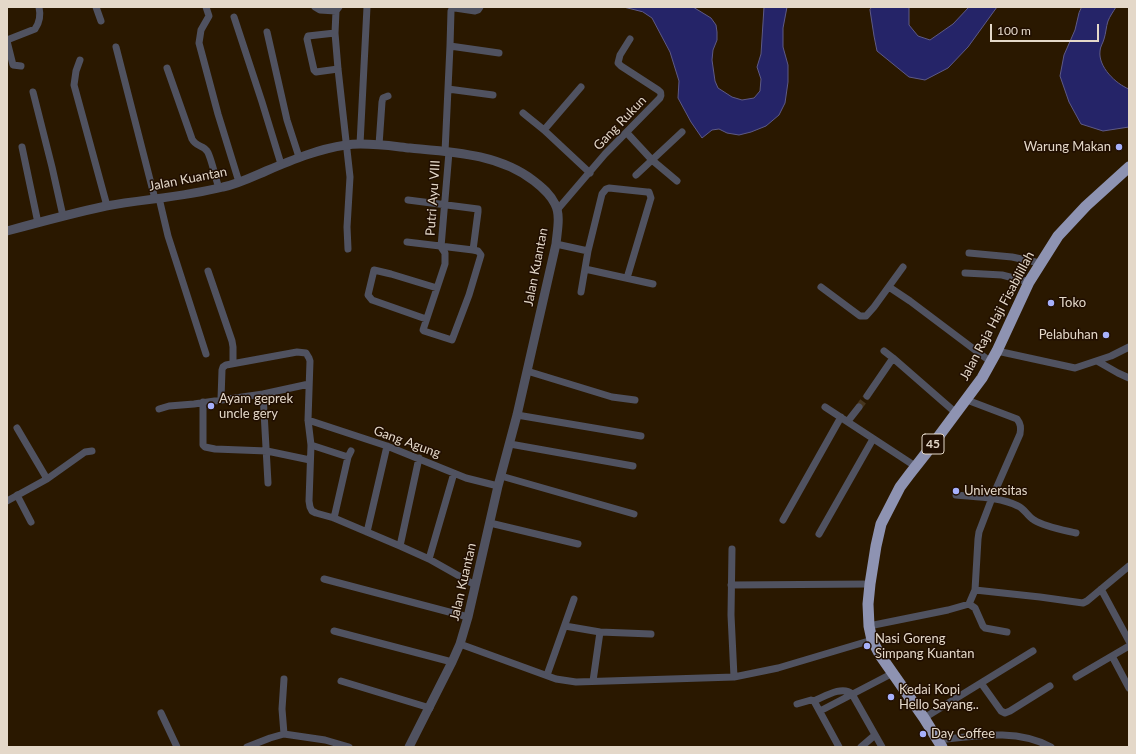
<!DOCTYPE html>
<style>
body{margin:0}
#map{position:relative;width:1136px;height:754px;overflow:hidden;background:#2a1800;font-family:Lato,sans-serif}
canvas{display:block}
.frame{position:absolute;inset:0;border:8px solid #e4d8c9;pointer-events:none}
.scale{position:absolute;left:990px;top:24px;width:109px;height:18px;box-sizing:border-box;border:2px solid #e4d8c9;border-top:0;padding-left:5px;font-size:12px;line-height:14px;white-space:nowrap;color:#e4d8c9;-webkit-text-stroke:3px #200e00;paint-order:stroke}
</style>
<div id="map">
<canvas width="1136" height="754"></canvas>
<div class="frame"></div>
<div class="scale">100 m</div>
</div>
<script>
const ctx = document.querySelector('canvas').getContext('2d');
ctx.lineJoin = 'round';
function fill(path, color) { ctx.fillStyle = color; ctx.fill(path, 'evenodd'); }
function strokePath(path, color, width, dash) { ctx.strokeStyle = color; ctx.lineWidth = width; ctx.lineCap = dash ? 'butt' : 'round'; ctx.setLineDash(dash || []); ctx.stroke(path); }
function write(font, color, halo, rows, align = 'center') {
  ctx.font = font + ' Lato,sans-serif'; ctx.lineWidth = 3; ctx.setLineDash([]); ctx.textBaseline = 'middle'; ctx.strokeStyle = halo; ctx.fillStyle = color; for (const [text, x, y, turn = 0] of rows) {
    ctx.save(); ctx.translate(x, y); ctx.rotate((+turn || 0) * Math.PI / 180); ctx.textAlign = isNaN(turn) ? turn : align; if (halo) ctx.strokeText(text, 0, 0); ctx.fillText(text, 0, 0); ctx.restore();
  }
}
const water = new Path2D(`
 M624 7H693L711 18 716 25 717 32V40L713 50 712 60 715 81 718 88 732 97 742 100 754 98 760 91 761 79 757 67 761 54 764 7H787L783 28V47L788 65V82L785 103 779 115 766 126 751 132 739 135 727 133 719 129 712 130 702 138 691 122 678 98 679 81 670 52 652 18 643 12Z
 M872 7H909V25L918 36 930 40 953 24 969 7H997L968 47 948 68 925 80 909 77 877 51 874 36 870 10Z
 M1082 7H1116C1113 12 1110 16 1108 21 1106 27 1106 33 1104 39 1103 43 1100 47 1100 51 1098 67 1116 84 1129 89V127L1103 131 1081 124 1069 102 1060 76 1064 55 1075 30 1079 13Z`);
fill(water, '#252468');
strokePath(water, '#5e5a85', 1);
strokePath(new Path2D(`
 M859 407 867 396`), '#46351e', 7, [7, 3.5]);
strokePath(new Path2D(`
 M96 7 101 21
 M206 7 209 16 201 30 199 43 218 114 239 182
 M315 7 320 10 336 11
 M339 7 336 11 335 33 338 69 350 177 347 227 348 249
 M234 17 262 102 281 164
 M267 32 287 120 299 157
 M335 33 308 36 307 39 314 70 316 72 338 69
 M7 40 35 29C40 22 41 16 39 7
 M7 41 13 65 21 66
 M450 46 499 53
 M116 47 155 199
 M80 60 76 71 74 85 107 206
 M167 68 192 139C196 147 203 145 207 151 211 156 216 181 219 188
 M448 89 493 95
 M33 92 52 167 63 216
 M523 113 544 130 590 173
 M544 130 581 87
 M627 133 652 160 677 181
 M360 144 367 7
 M379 145 382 102 383 98 388 96
 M22 147 38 223
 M445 152 450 46 451 11 452 9 455 8 475 11 478 10 480 7
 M636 175 682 132
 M159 198 168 236 206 354
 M408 200 478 209V212L473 250
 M557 210 605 154 660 98C662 94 661 92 658 90L621 66 618 63 620 55 630 39
 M407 242 473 250 478 251 481 255 469 295 452 340 424 331 423 330 445 264V253L441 247
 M556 244 588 251
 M441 247 449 152
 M969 253 1012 257 1040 263
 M585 269 653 284
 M208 271 232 341 233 347V363
 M965 273 1002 275 1029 282
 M821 287 860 316H866L874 307 903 267
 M889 287 910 301 991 362
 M581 292 588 251 602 194 606 189 609 188 647 192H649L651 198 650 201 627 278
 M426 319 372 300 368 295 374 270 391 274 437 288
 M884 351 893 358 956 413
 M997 351 1075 368 1111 356 1129 347
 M1097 361 1118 373 1129 378
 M527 371 612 397 635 400
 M263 394 268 483
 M867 396 893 358
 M221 399 222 370 223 367 226 365 297 352 306 353 309 358 310 361 308 420 311 445 309 501 310 507 312 511 316 513 334 518 400 546 429 559 475 585
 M203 402V445L205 447 215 449 267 451 310 460
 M825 407 915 466
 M159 409 169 406 194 404 263 394 309 384
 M517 415 641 436
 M308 420 387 446 466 478 498 486
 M848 421 859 407
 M17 428 47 479
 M510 444 633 466
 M311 445 348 457
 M501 476 634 514
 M17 495 31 522
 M956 495C976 497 1000 497 1018 506 1025 509 1027 516 1034 520 1045 527 1063 530 1076 533
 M7 501 47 479 85 452 92 451
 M334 518 348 457 351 451
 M783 520 841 417
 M490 523 578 544
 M367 532 387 446
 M819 534 873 439
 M400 546 419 458
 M732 549 731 615 734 677
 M429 559 454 473
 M324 579 468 617
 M731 585 870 584
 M1101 589 1129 641
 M975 590 1040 597 1083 603 1087 601 1129 566
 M969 604 975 608 983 626 985 628 1007 632
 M565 626 600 632 651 634
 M869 626 948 610 969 604 975 590 978 539 979 532 992 498 1020 434C1021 428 1021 424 1017 419L967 400
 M334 631 452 662
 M460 644 556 679 576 682 734 677 778 668 872 640
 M1112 656 1129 688
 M547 675 574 599
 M1076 677 1129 646
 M341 681 430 708
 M593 681 600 632
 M981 683 1001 711 1005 713 1010 711 1050 686
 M814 701C824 697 842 685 852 694L882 747
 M797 704 811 700 814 701 839 747
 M820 711 893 673
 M161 713 177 747
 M924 718 1033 651
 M284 734 282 709 284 679
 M938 740C975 736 1017 728 1051 747
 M247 747 270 738 284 734 325 740 349 747
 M861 747 875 735`), '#505260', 7);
strokePath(new Path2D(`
 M7 231C40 222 73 213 106 206 145 199 184 197 223 187 238 184 252 177 266 171 292 160 318 149 346 145 365 142 391 146 410 148 453 152 499 154 534 181 543 188 550 194 555 204 561 215 557 232 556 244L517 415 498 486 468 617 460 644 452 662 409 747`), '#505260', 9);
strokePath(new Path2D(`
 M942 747 924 718 880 655 872 640 869 626 868 604 870 584 876 546 881 524 900 487 909 475 927 452 982 378 997 351 1029 282 1058 236 1086 206 1129 167`), '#8e93b2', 11);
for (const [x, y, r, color] of [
 [1119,147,4,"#a7b1fc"],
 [1051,303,4,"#a7b1fc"],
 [1106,335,4,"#a7b1fc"],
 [211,406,4,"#a7b1fc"],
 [956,491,4,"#a7b1fc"],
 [867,646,4,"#a7b1fc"],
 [891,697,4,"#a7b1fc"],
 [923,734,4,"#a7b1fc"]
]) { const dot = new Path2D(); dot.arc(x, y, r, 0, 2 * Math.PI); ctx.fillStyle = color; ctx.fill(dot); strokePath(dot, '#200e00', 1.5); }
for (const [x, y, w] of [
 [933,444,22]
]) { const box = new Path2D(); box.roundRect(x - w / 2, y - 10, w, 20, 3); ctx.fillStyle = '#200e00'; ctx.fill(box); strokePath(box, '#e4d8c9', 1); }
write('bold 12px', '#e4d8c9', null, [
 ["45",933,444]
]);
write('13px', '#e4d8c9', '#200e00', [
 ["Gang Rukun",620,123,-46],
 ["Jalan Kuantan",188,179,-11],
 ["Putri Ayu VIII",433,198,-86],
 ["Jalan Kuantan",536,267,-79],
 ["Jalan Raja Haji Fisabilillah",997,316,-62],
 ["Gang Agung",407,442,20],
 ["Jalan Kuantan",463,582,-77]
]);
write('13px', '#e4d8c9', '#200e00', [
 ["Warung Makan",1111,147,"right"],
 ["Toko",1059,303],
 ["Pelabuhan",1098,335,"right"],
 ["Ayam geprek",219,399],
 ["uncle gery",219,414],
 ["Universitas",964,491],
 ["Nasi Goreng",875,639],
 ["Simpang Kuantan",875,654],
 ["Kedai Kopi",899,690],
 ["Hello Sayang..",899,705],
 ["Day Coffee",931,734]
], 'left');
</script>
